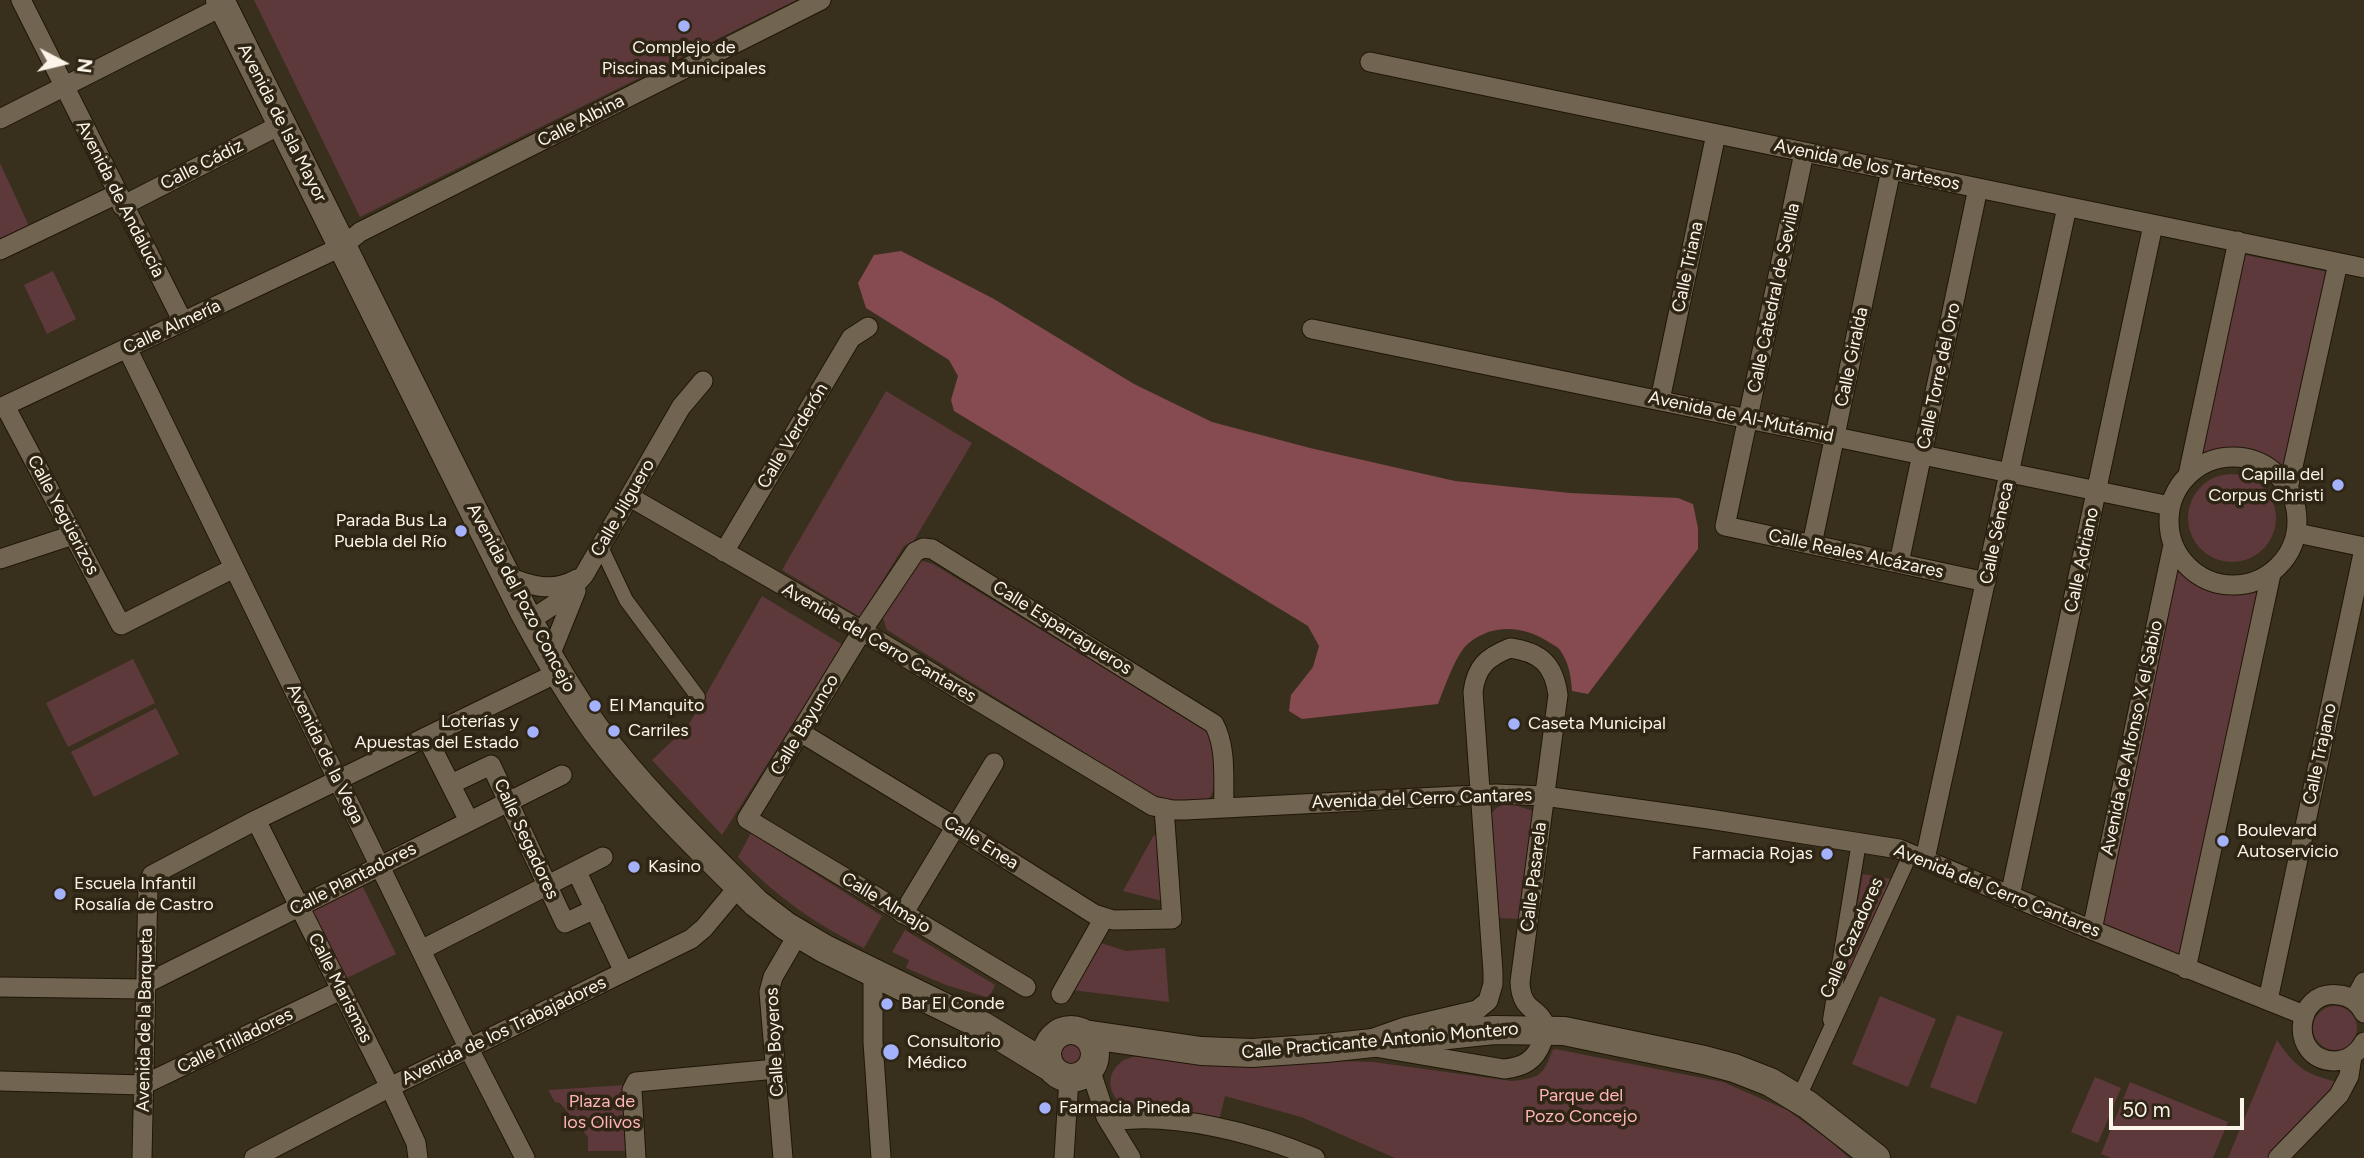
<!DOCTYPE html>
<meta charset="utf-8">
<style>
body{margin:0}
#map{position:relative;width:2364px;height:1158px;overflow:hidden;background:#392f1d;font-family:Figtree,sans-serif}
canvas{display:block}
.north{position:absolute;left:28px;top:28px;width:70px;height:70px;-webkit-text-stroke:5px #2f2514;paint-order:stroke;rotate:97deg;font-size:19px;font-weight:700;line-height:28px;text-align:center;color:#faf4e9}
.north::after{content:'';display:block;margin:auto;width:24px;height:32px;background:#faf4e9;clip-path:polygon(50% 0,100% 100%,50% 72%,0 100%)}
.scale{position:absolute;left:2109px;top:1098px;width:135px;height:32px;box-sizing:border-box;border:4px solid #faf4e9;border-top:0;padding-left:9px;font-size:21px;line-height:24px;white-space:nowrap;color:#faf4e9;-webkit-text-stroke:5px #2f2514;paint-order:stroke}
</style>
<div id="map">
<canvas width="2364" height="1158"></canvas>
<div class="north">N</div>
<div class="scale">50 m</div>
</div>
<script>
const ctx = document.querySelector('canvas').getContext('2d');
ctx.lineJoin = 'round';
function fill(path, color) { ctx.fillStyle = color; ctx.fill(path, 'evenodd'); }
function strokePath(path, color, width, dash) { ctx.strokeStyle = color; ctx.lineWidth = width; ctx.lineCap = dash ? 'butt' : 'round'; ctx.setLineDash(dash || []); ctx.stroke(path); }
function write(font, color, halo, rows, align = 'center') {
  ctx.font = font + ' Figtree,sans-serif'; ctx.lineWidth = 7; ctx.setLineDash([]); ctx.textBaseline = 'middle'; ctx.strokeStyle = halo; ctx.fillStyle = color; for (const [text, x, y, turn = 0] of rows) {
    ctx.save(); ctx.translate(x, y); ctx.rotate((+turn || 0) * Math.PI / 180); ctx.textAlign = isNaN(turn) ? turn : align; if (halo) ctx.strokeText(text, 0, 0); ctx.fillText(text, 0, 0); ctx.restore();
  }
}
fill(new Path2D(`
 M254 0H796L360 217Z
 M0 163 29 226 0 241Z
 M2241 254 2328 272 2284 466C2249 446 2239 444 2200 453Z
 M53 271 76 319 47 334 24 285Z
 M886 391 972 443 913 542 904 546 860 617 782 570Z
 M2188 518a44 44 0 1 1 88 0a44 44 0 1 1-88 0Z
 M920 560 933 564 1204 729C1205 730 1210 736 1210 737 1215 747 1218 790 1210 797 1199 807 1174 800 1161 800L887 630 883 618 915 564Z
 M2177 571C2208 595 2221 597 2259 592L2179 955 2103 923Z
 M762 596 843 645 722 835 652 760 688 726Z
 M133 659 155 703 68 747 46 703Z
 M156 708 179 754 94 797 71 752Z
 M1512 804 1533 811 1520 919 1498 918 1490 816C1496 806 1501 805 1512 804Z
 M751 833 882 916 864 948C815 924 777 897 738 857Z
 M1154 835 1161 838 1166 902 1123 891Z
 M1863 874 1891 879 1843 985Z
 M361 883 396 954 345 979 310 909Z
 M905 930 995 985 989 998 946 985 906 968 909 960 892 952Z
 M1101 943 1126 951 1165 948 1169 1002 1072 990Z
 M1880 996 1936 1019 1908 1087 1852 1064Z
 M2313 1028a22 22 0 1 1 44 0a22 22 0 1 1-44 0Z
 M1957 1015 2003 1032 1976 1104 1930 1087Z
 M1055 1054a15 15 0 1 1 30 0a15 15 0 1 1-30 0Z
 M2277 1040C2295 1067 2306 1075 2338 1082L2270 1158H2228Z
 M1555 1049 1723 1082 1787 1110 1829 1140 1849 1158H1395L1301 1117 1225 1096 1219 1120 1127 1107C1110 1100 1104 1077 1119 1064 1125 1058 1132 1057 1141 1056L1373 1062 1512 1081C1538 1078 1544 1076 1552 1051Z
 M2095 1077 2121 1088 2098 1143 2071 1132Z
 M2130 1082 2228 1122 2213 1158H2111L2101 1154Z
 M626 1085 631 1151H588V1137L560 1103 555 1102 548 1090Z`), '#5e393c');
fill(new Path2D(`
 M901 251 994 299 1134 384 1212 422 1310 448 1455 481 1570 493 1678 498 1693 504 1698 528V549L1588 694 1572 691C1571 676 1569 663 1560 650 1557 646 1551 644 1547 641 1522 626 1494 624 1470 642 1456 652 1445 687 1438 704L1302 719 1289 711 1291 695 1313 667 1319 646 1308 626 954 411 951 400 958 376 949 360 866 308 858 283 874 255Z`), '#864b51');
const pedestrian = new Path2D(`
 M601 547 626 600 698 697
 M1830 1020 1859 842
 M1798 1099 1911 853`);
const minor = new Path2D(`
 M21 0 183 322
 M1370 62 2364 268
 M0 119 223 6
 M1804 153 1725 526 1986 582
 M122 206 282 124
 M0 250 117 194
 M1312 329 2170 506
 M127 348 469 1049 525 1158
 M1660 400 1716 134
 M5 406 121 625 234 568
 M0 408 343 246 360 232 821 0
 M2169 521a64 64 0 1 1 128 0a64 64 0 1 1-128 0Z
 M2188 475 2238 241
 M2288 489 2338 263
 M630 497 862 631 1153 806 1173 810H1185L1496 794 1544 796 1709 819 1899 849 2092 930 2304 1015
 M2297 533 2364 547
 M1812 544 1891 170
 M724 552 851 338 868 327
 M0 559 73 535
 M1899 563 1978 188
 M506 576C531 586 552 593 577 579
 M529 621 561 600 584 575 681 407 703 381
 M1510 648C1541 652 1554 665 1558 695L1520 982C1521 1012 1539 1007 1545 1025 1546 1030 1544 1037 1542 1042 1535 1061 1523 1067 1504 1069L1357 1044 1405 1027 1477 1010 1488 1001 1493 984V972L1473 692C1476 667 1487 657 1510 648Z
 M549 658 576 591
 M800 732 956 827 1094 914 1113 920 1172 919 1164 808
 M427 738 469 821
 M451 784 491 765 565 923 595 909
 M256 820 390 1087 416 1143 418 1158
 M1925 859 2067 207
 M577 872 624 972
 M2010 896 2153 225
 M903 914 994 763
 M2092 930 2173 545
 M421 950 603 857
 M2186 969 2271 574
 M873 975V1042L881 1158
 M145 984 562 775
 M0 987 145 989
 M1026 987 747 819 862 631 915 552 923 548 932 549 1214 724C1227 748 1223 780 1224 807
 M1061 994 1104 918
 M2268 1000 2364 549
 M2354 1001 2364 982
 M2364 1013C2359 1003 2350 996 2339 995 2294 988 2288 1060 2334 1061 2347 1061 2358 1053 2364 1042
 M1090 1069 1106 1117 1131 1158
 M0 1081 143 1085 341 990
 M1109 1122C1169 1110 1259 1134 1315 1158
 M142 1158 148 885 152 875 256 820 557 673
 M254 1158 390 1087 691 939 704 928 739 886
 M636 1158 632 1090 636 1082 776 1069
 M783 1158 769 992 773 977 798 934
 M1064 1158 1069 1078
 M2278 1158 2339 1095 2349 1076 2352 1056`);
const secondary = new Path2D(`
 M220 0 524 612C546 653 569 693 596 730 643 793 701 848 756 903L786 926 825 949 983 1026 1050 1067
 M1047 1054a24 24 0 1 1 48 0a24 24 0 1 1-48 0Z
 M1084 1034 1201 1051 1252 1053 1326 1048 1494 1030 1564 1031 1704 1060 1734 1068 1770 1082 1808 1105 1876 1158`);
strokePath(pedestrian, '#201606', 16);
strokePath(minor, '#201606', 21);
strokePath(secondary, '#201606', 30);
strokePath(pedestrian, '#716552', 14);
strokePath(minor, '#716552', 19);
strokePath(secondary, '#716552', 28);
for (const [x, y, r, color] of [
 [684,26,7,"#a4b2fc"],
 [2338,485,7,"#a4b2fc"],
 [461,531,7,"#a4b2fc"],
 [595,706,7,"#a4b2fc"],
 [1514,724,7,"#a4b2fc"],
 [614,731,7,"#a4b2fc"],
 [533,732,7,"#a4b2fc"],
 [2223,841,7,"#a4b2fc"],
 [1827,854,7,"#a4b2fc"],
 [634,867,7,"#a4b2fc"],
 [60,894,7,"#a4b2fc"],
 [887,1004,7,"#a4b2fc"],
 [891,1052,9,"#a4b2fc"],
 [1045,1108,7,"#a4b2fc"]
]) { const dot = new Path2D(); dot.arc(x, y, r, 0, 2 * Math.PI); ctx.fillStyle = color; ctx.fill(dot); strokePath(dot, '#2f2514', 2.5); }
write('18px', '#faf4e9', '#2f2514', [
 ["Complejo de",684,48,"center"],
 ["Piscinas Municipales",684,69,"center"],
 ["Capilla del",2324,475,"right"],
 ["Corpus Christi",2324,496,"right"],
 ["Parada Bus La",447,521,"right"],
 ["Puebla del Río",447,542,"right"],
 ["El Manquito",609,706],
 ["Loterías y",519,722,"right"],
 ["Apuestas del Estado",519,743,"right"],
 ["Caseta Municipal",1528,724],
 ["Carriles",628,731],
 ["Boulevard",2237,831],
 ["Autoservicio",2237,852],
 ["Farmacia Rojas",1813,854,"right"],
 ["Kasino",648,867],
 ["Escuela Infantil",74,884],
 ["Rosalía de Castro",74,905],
 ["Bar El Conde",901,1004],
 ["Consultorio",907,1042],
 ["Médico",907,1063],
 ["Farmacia Pineda",1059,1108]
], 'left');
write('18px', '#faf4e9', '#2f2514', [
 ["Calle Albina",581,121,-27],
 ["Avenida de Isla Mayor",282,123,63],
 ["Calle Cádiz",202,165,-27],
 ["Avenida de los Tartesos",1867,165,12],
 ["Avenida de Andalucía",120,199,63],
 ["Calle Triana",1688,267,-78],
 ["Calle Catedral de Sevilla",1774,298,-78],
 ["Calle Almería",172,327,-25],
 ["Calle Giralda",1852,357,-78],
 ["Calle Torre del Oro",1939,376,-78],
 ["Avenida de Al-Mutámid",1741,417,12],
 ["Calle Verderón",793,436,-59],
 ["Calle Jilguero",623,508,-60],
 ["Calle Yegüerizos",63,515,62],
 ["Calle Séneca",1997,533,-78],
 ["Calle Reales Alcázares",1856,554,12],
 ["Calle Adriano",2082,560,-78],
 ["Avenida del Pozo Concejo",521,598,62],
 ["Calle Esparragueros",1062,628,32],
 ["Avenida del Cerro Cantares",879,643,30],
 ["Calle Bayunco",805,725,-59],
 ["Avenida de Alfonso X el Sabio",2132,738,-78],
 ["Avenida de la Vega",325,754,64],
 ["Calle Trajano",2320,754,-78],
 ["Avenida del Cerro Cantares",1422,799,-2],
 ["Calle Segadores",526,839,65],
 ["Calle Enea",981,843,32],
 ["Calle Pasarela",1534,877,-83],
 ["Calle Plantadores",353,879,-27],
 ["Avenida del Cerro Cantares",1997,891,22],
 ["Calle Almajo",886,903,31],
 ["Calle Cazadores",1852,938,-66],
 ["Calle Marismas",340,988,63],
 ["Avenida de la Barqueta",145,1020,-89],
 ["Avenida de los Trabajadores",504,1031,-26],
 ["Calle Trilladores",235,1041,-26],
 ["Calle Practicante Antonio Montero",1380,1041,-5],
 ["Calle Boyeros",775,1042,-93]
]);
write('18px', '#ffb4ba', '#2f2514', [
 ["Parque del",1581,1096],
 ["Pozo Concejo",1581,1117],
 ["Plaza de",602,1102],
 ["los Olivos",602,1123]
]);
</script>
